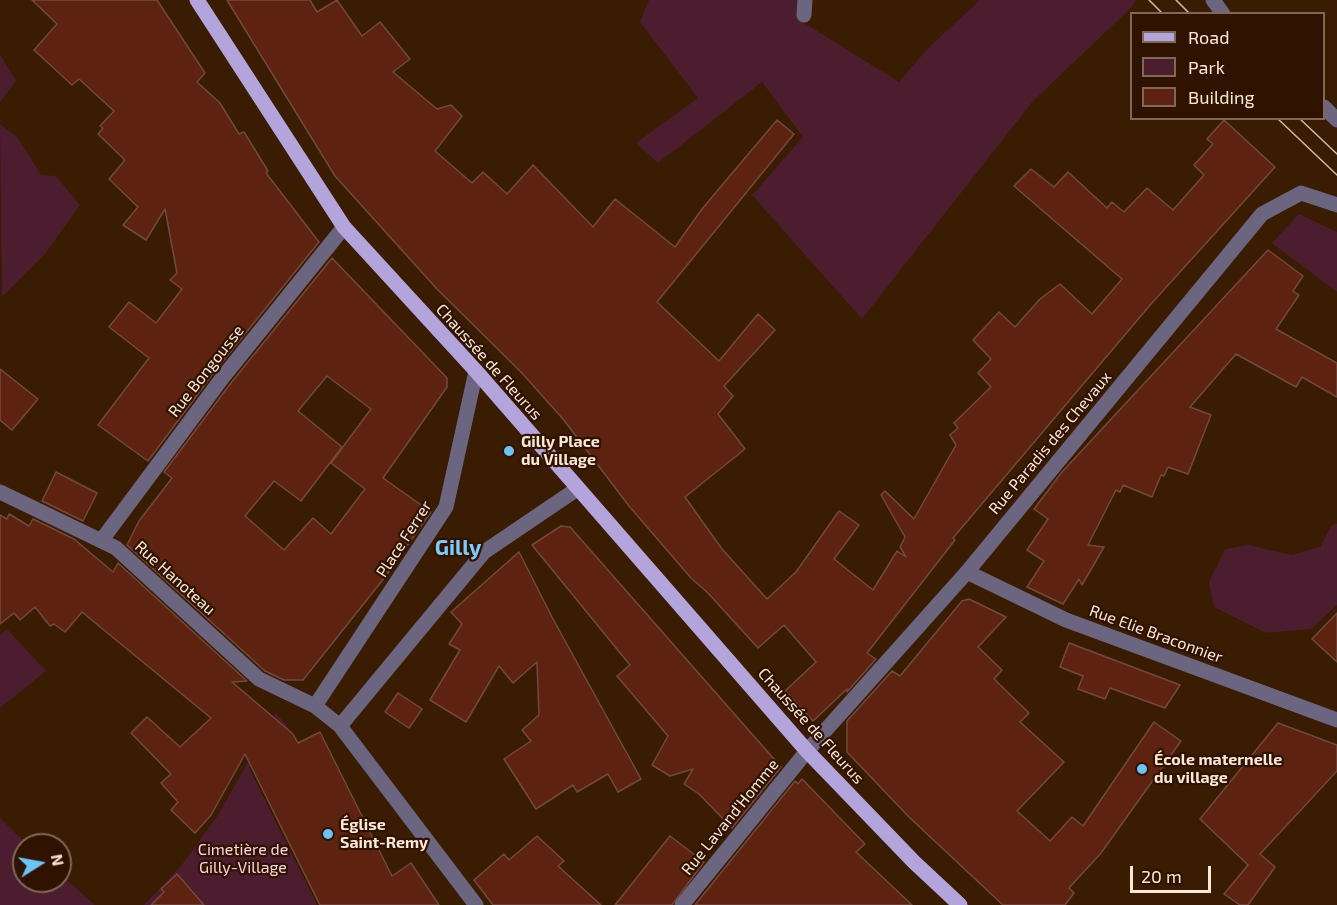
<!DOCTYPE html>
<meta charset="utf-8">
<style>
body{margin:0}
#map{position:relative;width:1337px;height:905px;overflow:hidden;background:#3a1c03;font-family:"Exo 2",sans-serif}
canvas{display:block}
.legend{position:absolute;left:1130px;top:12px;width:195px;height:108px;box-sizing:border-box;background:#2f1200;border:2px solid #816757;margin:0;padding:8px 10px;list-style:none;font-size:18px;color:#fce7d9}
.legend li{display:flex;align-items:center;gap:12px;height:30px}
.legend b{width:30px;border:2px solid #816757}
.north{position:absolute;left:12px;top:833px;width:60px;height:60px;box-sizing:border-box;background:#2f1200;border:2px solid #816757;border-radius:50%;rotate:79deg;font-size:16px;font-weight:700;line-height:24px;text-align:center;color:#fce7d9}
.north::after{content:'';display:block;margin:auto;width:21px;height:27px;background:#6fc2f4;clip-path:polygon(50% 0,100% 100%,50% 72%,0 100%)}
.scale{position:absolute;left:1130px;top:866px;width:81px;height:27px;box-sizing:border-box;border:3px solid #fce7d9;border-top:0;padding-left:8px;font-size:18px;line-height:21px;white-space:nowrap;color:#fce7d9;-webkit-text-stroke:4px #2f1200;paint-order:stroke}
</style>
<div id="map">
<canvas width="1337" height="905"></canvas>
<ul class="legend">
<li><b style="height:8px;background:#b3a4db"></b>Road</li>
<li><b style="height:16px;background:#4b1d2f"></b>Park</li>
<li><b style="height:16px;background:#5e2210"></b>Building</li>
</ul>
<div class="north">N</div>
<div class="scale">20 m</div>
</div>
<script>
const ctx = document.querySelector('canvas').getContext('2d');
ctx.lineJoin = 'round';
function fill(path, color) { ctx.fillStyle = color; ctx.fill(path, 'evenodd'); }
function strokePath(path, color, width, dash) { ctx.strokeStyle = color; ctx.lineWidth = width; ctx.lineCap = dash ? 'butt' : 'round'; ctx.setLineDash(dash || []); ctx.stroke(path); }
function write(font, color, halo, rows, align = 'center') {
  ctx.font = font + ' "Exo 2",sans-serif'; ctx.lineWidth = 4.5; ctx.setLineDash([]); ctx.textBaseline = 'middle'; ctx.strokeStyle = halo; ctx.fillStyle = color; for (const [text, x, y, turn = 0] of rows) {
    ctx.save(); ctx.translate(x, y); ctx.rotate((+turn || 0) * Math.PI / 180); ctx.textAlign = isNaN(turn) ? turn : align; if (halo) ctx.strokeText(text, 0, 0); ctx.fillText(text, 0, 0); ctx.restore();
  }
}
fill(new Path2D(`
 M649 0H799L801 21 899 82 929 47 980 0H1136L1132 7 1033 101 862 319 752 195 803 137 762 82 658 163 636 143 698 98 640 22Z
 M0 54 16 81 0 102Z
 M0 124 18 138 41 175 56 176 80 205 45 254 2 297Z
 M1299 214 1337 232V292L1272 243Z
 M1337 524V605L1311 629 1266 633 1214 607 1209 582 1225 549 1249 545 1291 555 1320 547 1332 525Z
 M7 629 46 671 0 708V635Z
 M276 713 290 730 262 743 249 768 317 905H144L181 866 218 815Z
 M0 818 28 845H24V881H60V874L95 905H0Z`), '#4b1d2f');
const building = new Path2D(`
 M32 0H157L205 73 197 82 220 103 239 134 244 132 268 171 266 173 319 242 215 371 148 461 98 425 149 358 109 327 129 302 156 323 182 289 170 280 177 273 165 209 146 240 123 225 138 207 109 179 125 160 98 134 103 128 100 126 114 111 79 79 72 85 34 50 57 24Z
 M227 0H310L317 12 337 0 362 36 380 22 410 59 393 72 437 109 451 105 462 116 435 151 472 183 483 172 507 194 533 165 593 227 615 199 675 247 702 209 777 120 794 134 657 302 719 361 758 314 775 330 724 386 733 396 718 414 745 449 685 497 722 549 767 599 796 572 839 511 859 525 834 559 873 590 897 551 906 557 900 547 905 537 881 495 885 491 914 519 956 445 950 435 958 428 954 423 991 387 978 373 991 359 973 340 999 312 1015 327 1040 299 1060 284 1092 314 1122 279 1014 186 1031 169 1054 187 1068 172 1107 208 1112 202 1124 212 1147 188 1173 210 1204 175 1194 165 1213 144 1207 139 1224 120 1275 167 1151 304 953 538 955 540 867 653 876 659 847 692V689L813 721 785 691 816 662 784 625 758 648 708 593 691 578 629 506 563 419 521 372 437 289 335 176Z
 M1268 250 1303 276 1293 291 1299 295 1276 329 1337 363V397L1302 377 1296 387 1236 354 1190 407 1211 415 1188 474 1168 467 1164 476 1161 475 1152 497 1123 485 1120 492 1116 490 1088 545 1104 547 1082 585 1079 579 1063 604 1027 587 1044 561 1027 550 1048 519 1034 509 1062 472Z
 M332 258 447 378V387L383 478 431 512 385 577 303 680H284L265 671 127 545 139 521 172 478 164 472 231 383ZM327 376 371 409 331 463 365 489 331 534 313 518 284 550 245 516 274 481 301 501 342 447 298 411Z
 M0 369 38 399 12 430 0 420Z
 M56 472 97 493 83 521 42 501Z
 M9 514 29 526 33 519 74 539 113 572 118 563 247 681 232 682 293 734 298 743 320 732 392 876 411 863 439 905H320L245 754 211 815 195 833 171 810 178 802 161 783 171 774 131 733 147 717 180 747 211 718 82 612 65 632 54 624 50 626 35 607 20 620 14 613 0 624V515L7 519Z
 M561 526 570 527 781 767 732 828 699 794 684 784 693 769 670 776 652 765 668 736 617 676 630 665 532 545Z
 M519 552 553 619 641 779 618 792 608 774 577 792 573 785 536 809 504 759 531 741 522 730 539 715 537 662 513 683 499 666 466 722 430 700 460 650 449 644 462 624 451 612Z
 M969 599 1006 617 978 647 1002 670 994 679 1029 713 1020 722 1064 762 1017 811 1050 841 1072 817 1083 826 1154 722 1181 741 1101 853 1069 888 1074 893 1065 905H1003L909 817 847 752V721L892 671 900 676 962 601Z
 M1337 613V662L1312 639Z
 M1069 643 1093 652 1180 685 1165 708 1110 688 1105 699 1078 689 1083 676 1060 667Z
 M398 693 422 709 409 728 385 712Z
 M1278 723 1337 745V771L1260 854 1275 867 1248 905H1240L1224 894 1248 865 1200 819Z
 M802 779 865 844 856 852 912 905H695L795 781 798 784Z
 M537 836 564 861 558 866 601 905H493L474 880 504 854 509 860Z
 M670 836 704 862 672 905H615Z
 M177 874 204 905H151L164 892 161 889Z`);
fill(building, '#5e2210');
strokePath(building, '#72493e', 1.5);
strokePath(new Path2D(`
 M1213 0 1223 14
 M804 15 805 0
 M1324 107 1337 120
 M0 492 116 548 259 679 315 706 340 726 476 905
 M101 541 223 377 344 227
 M967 572 1066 620 1337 720
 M315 706 446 507 476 371
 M340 726 484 552 577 489
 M682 905 807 751 967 572 1262 214 1301 193 1337 205`), '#6c657f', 15);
strokePath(new Path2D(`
 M197 0 344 227 476 371 807 751 914 862 960 905`), '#b3a4db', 15);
strokePath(new Path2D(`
 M1149 0 1163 14
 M1176 0 1190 14
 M1277 118 1337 175
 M1299 118 1337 154`), '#d1baaa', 1.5);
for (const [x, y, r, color] of [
 [509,451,6,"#6fc2f4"],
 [1142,769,6,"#6fc2f4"],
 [328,834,6,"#6fc2f4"]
]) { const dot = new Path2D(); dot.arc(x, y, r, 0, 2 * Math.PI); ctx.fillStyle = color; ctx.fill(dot); strokePath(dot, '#2f1200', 2); }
write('16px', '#fce7d9', '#2f1200', [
 ["Chaussée de Fleurus",489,362,48],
 ["Rue Bongousse",206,371,-52],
 ["Rue Paradis des Chevaux",1050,443,-50],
 ["Place Ferrer",404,539,-57],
 ["Rue Hanoteau",175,578,42],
 ["Rue Elie Braconnier",1156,634,20],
 ["Chaussée de Fleurus",811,726,48],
 ["Rue Lavand'Homme",730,817,-51]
]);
write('bold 16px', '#fce7d9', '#2f1200', [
 ["Gilly Place",521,442],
 ["du Village",521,460],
 ["École maternelle",1154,760],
 ["du village",1154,778],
 ["Église",340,825],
 ["Saint-Remy",340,843]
], 'left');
write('16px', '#fcd3e0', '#2f1200', [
 ["Cimetière de",243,850],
 ["Gilly-Village",243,868]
]);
write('bold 22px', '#7ecaf8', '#2f1200', [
 ["Gilly",458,548]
]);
</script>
